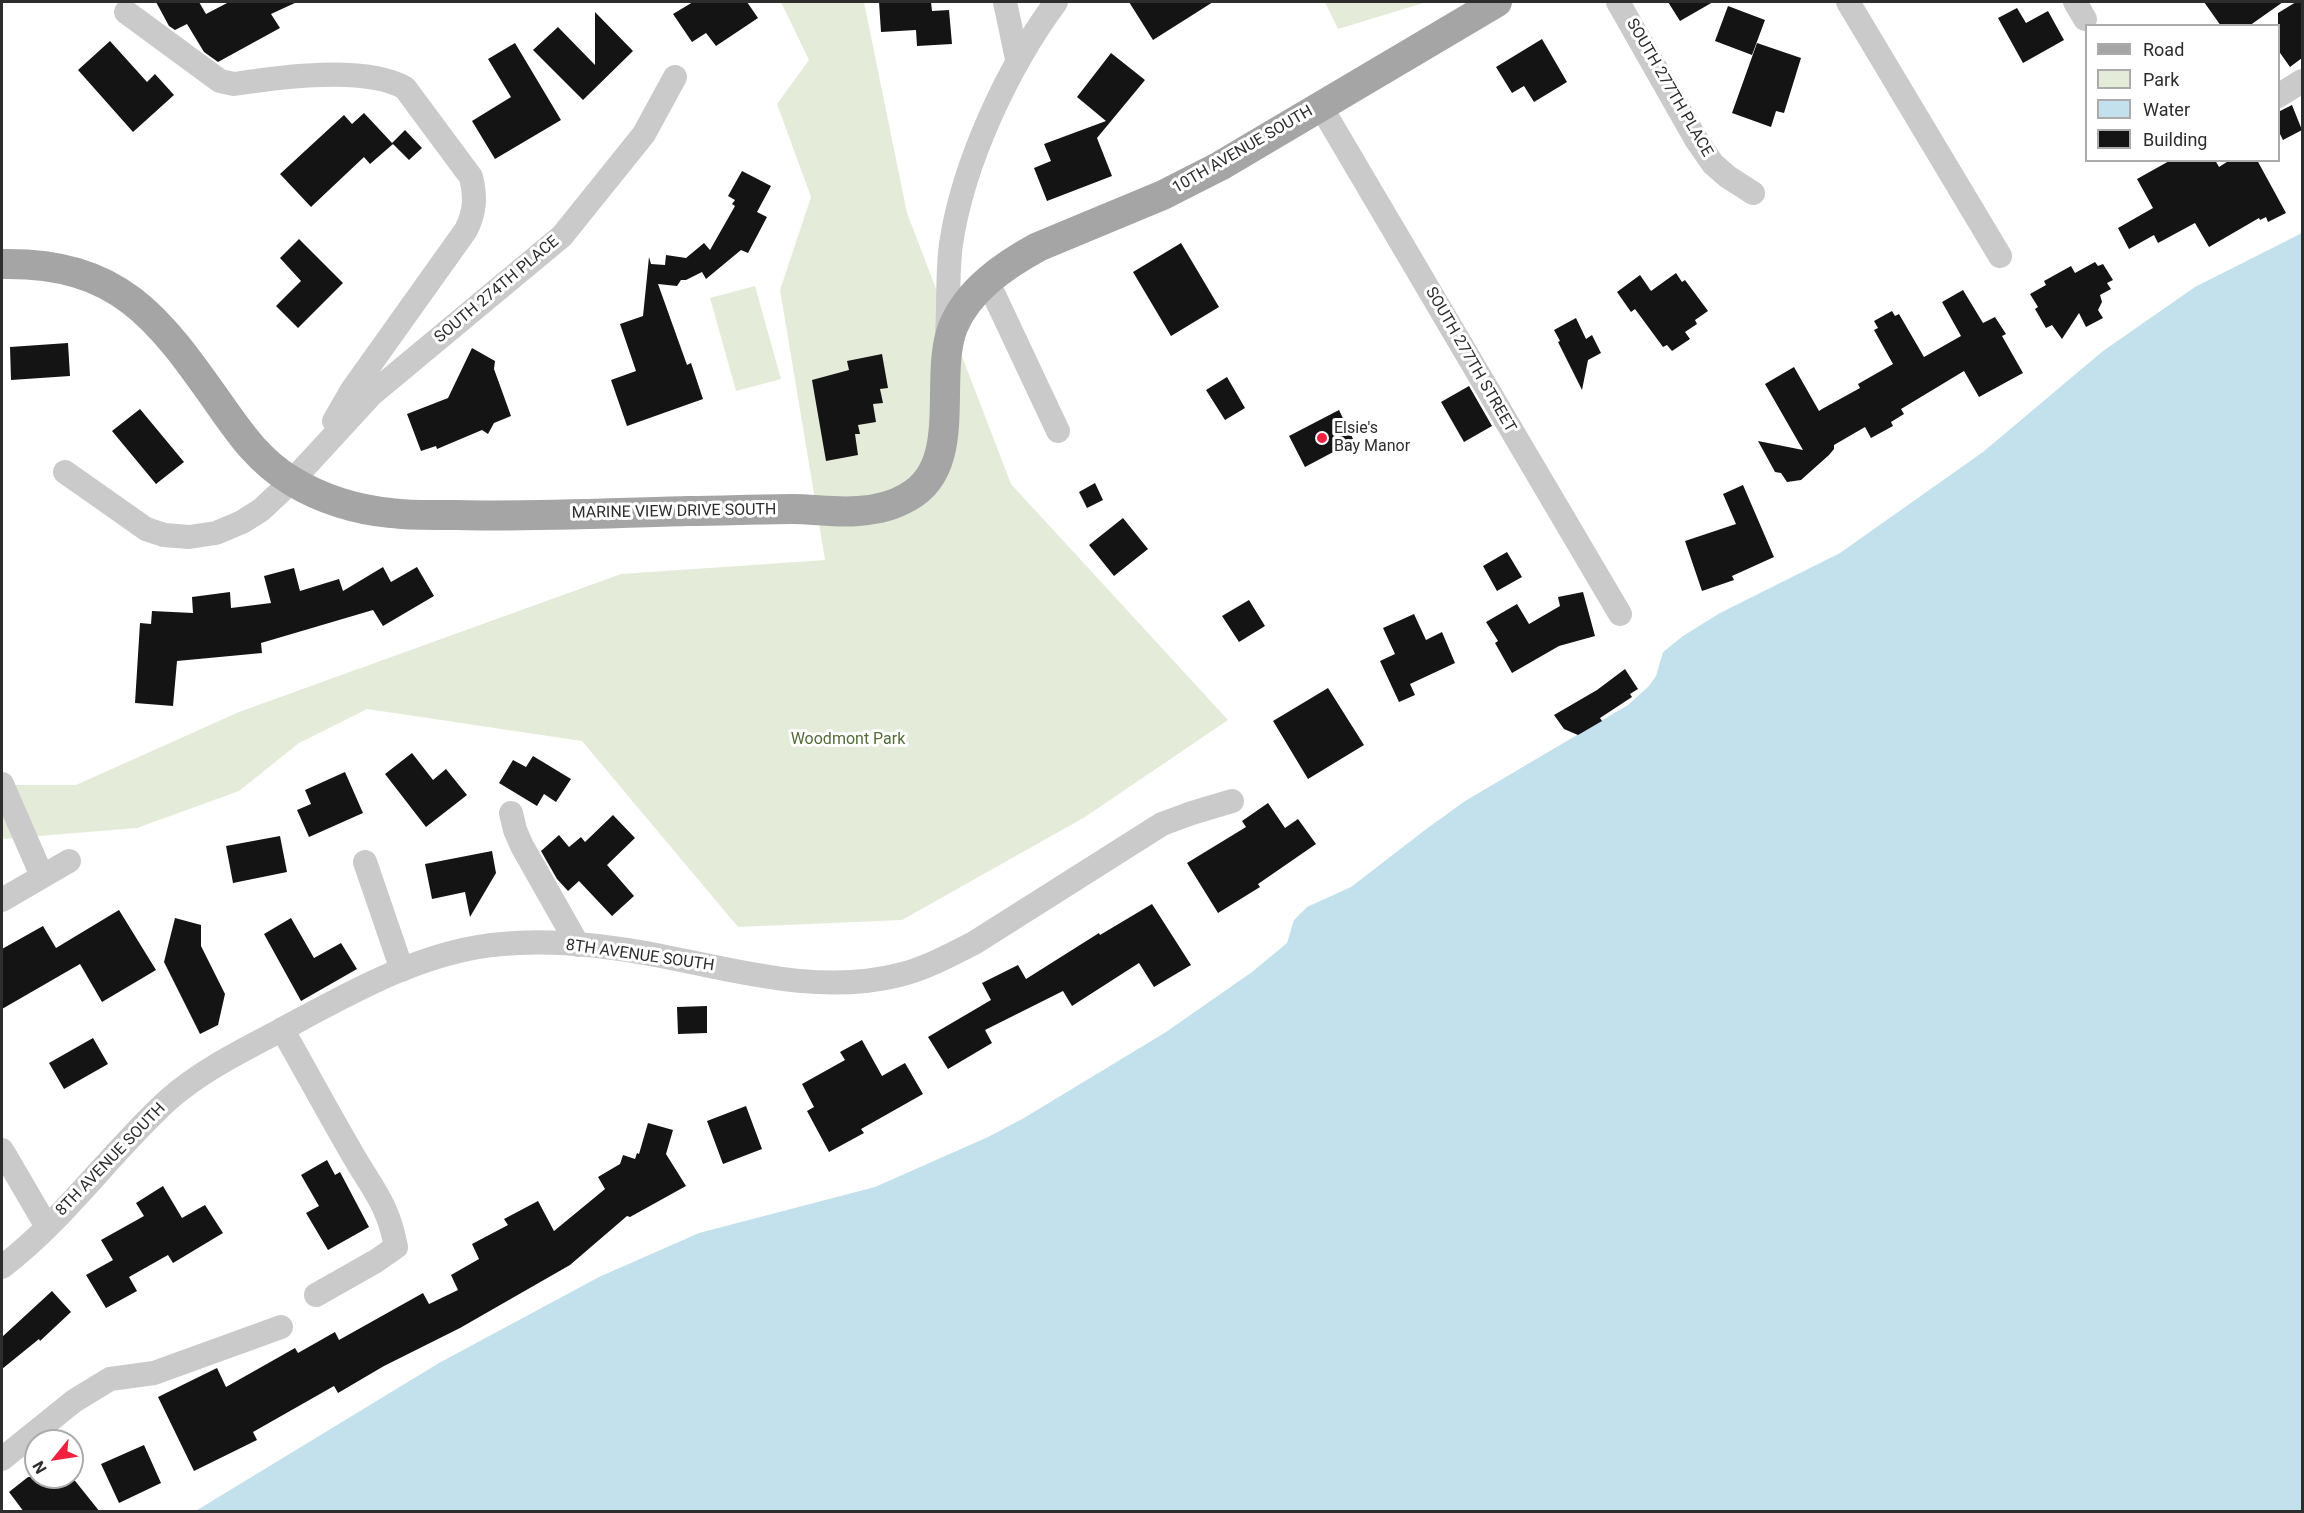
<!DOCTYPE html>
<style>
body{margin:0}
#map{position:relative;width:2304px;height:1513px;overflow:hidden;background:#fff;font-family:Roboto,sans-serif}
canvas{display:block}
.frame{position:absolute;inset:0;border:3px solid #2d2d2d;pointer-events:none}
.legend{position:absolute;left:2085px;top:24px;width:195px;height:138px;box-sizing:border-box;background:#fff;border:2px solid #ababab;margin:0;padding:8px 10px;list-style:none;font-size:18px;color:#2d2d2d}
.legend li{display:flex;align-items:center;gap:12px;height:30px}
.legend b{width:30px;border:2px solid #ababab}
.north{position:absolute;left:24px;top:1429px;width:60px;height:60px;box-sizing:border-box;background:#fff;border:2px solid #ababab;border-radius:50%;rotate:240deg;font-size:16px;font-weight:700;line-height:24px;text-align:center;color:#2d2d2d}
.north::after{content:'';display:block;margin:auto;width:21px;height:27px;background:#f2203f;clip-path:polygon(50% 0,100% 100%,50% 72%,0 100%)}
</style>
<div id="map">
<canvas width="2304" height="1513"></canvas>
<div class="frame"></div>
<ul class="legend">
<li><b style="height:8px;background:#a5a5a5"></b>Road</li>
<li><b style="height:16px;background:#e4ecd9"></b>Park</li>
<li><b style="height:16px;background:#c3e0ed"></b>Water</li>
<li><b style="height:16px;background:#141414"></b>Building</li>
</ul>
<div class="north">N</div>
</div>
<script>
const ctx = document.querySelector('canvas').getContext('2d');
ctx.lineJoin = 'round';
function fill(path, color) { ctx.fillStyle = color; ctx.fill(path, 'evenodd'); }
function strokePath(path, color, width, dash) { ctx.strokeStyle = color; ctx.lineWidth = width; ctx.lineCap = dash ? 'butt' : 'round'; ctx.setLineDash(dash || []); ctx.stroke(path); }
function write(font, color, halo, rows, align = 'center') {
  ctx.font = font + ' Roboto,sans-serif'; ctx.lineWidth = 6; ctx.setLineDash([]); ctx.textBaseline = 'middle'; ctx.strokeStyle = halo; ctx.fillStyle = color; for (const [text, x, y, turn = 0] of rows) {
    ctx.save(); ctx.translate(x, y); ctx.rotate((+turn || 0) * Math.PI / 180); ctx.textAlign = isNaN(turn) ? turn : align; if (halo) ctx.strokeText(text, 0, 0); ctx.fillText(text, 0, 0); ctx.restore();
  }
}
fill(new Path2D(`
 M781 2H864L907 213 1011 484 1228 720 1085 817 902 920 738 927 582 741 367 709 299 743 239 791 137 828 2 839V785H76L239 712 621 574 825 560 780 290 811 197 777 104 809 60Z
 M1325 2H1427L1338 29Z
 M755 286 781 379 736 391 710 298Z`), '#e4ecd9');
fill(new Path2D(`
 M2302 233V1511L194 1512 439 1363 599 1277 699 1233 875 1187 988 1137 1024 1118 1166 1032 1252 972 1287 943 1294 920 1307 907 1351 887 1425 830 1465 801 1628 705 1649 686 1656 676 1663 652 1683 636 1720 613 1840 553 1983 452 2103 351 2195 287Z`), '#c3e0ed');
fill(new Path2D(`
 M156 2H199L206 14 229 2H297L271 14 280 28 218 62 204 52 187 24 175 30 169 26Z
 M693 2H747L758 18 716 46 706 33 692 42 673 14Z
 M879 2H931L932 11 949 10 952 44 917 46 916 30 881 32Z
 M1129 2H1213L1153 40Z
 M1668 2H1713L1680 21Z
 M2204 2H2283L2249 26H2221Z
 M2296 2H2302V58L2290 67 2278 50V13Z
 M1728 6 1765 20 1752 55 1715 41Z
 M2017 8 2026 23 2048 11 2064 40 2023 63 1998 18Z
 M595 12 633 51 583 100 533 50 558 27 595 65Z
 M1542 39 1567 82 1534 102 1524 86 1512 93 1496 67Z
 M110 41 147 82 155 74 174 95 133 132 78 70Z
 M515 43 561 120 495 159 472 121 511 97 488 59Z
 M1757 43 1801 58 1784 113 1776 111 1771 127 1732 113Z
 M1111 53 1145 80 1097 138 1112 176 1047 201 1034 168 1051 161 1044 144 1106 121 1077 97Z
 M2292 105 2302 130 2283 140 2278 130V112Z
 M364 113 393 144 370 164 364 157 311 207 280 174 344 115 352 124Z
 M405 130 422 148 409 160 392 143Z
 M2171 160H2215L2219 167 2230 160H2257L2286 213 2268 222 2266 217 2260 220 2259 218 2209 247 2195 223 2158 243 2154 235 2129 249 2118 228 2153 208 2137 179Z
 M742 171 771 186 757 212 767 217 748 253 741 250 706 279 702 272 686 280H681L677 286 658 284 687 365 691 363 703 399 627 426 611 380 636 371 620 324 643 316 649 257 651 264 665 265 666 255 686 258 704 243 710 250 735 206 732 204 735 200 728 196Z
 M299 239 343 283 298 328 276 306 301 281 280 258Z
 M1181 243 1219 307 1171 336 1133 272Z
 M2095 262 2098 266 2103 264 2113 280 2107 283 2111 289 2100 295 2102 302 2098 310 2103 318 2086 327 2079 313 2062 339 2052 325 2046 328 2035 309 2038 307 2030 294 2046 285 2044 281 2071 266 2075 273Z
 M1676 273 1682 282 1685 280 1708 311 1695 320 1697 324 1685 332 1690 339 1672 351 1667 345 1663 347 1635 309 1631 312 1617 292 1640 275 1651 291Z
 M1963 290 1983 323 1995 317 2006 334 2002 336 2023 373 1979 397 1964 371 1901 409 1904 414 1891 422 1893 426 1871 438 1865 427 1834 445V449L1829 455 1801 480 1787 482 1781 473 1775 472 1758 441 1803 450 1765 384 1794 367 1819 411 1822 409 1860 388 1858 384 1893 364 1874 330 1878 328 1874 321 1892 311 1895 316 1899 314 1924 357 1961 336 1942 302Z
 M1576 318 1586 339 1592 335 1601 353 1588 360 1582 390 1558 342 1560 341 1554 330Z
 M68 343 70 376 11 380 10 347Z
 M472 348 495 361 494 369 511 416 494 423 488 434 482 430 437 449 436 446 421 451 407 414 448 398Z
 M882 354 888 388 880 389 883 403 873 404 876 422 858 425 860 434H855L858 455 826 461 812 380 849 370 847 361Z
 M1227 377 1245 408 1225 420 1206 390Z
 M1469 386 1492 426 1464 442 1441 402Z
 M140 409 184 462 156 484 112 431Z
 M1339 410 1354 441 1305 467 1289 436Z
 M1095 483 1103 500 1087 508 1079 492Z
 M1743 485 1774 557 1732 576 1734 580 1702 591 1685 541 1736 524 1723 494Z
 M1123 518 1148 549 1114 576 1089 545Z
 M1507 552 1522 577 1497 591 1483 566Z
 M383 567 391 582 417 567 434 596 383 626 373 610 261 643 262 653 177 661 173 706 135 703 140 623 151 624 152 611 193 613 192 597 230 592 231 608 271 603 264 576 294 568 300 591 339 579 343 591Z
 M1583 592 1595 636 1559 646 1512 673 1495 643 1498 641 1486 622 1517 604 1529 624 1560 606 1558 597Z
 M1249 600 1265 626 1239 642 1222 616Z
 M1414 614 1426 640 1442 632 1455 663 1410 684 1415 695 1399 702 1380 661 1395 654 1383 628Z
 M1625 669 1638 689 1630 694 1632 697 1600 718 1602 721 1578 735 1564 729 1554 715 1597 690Z
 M1328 688 1364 745 1308 779 1273 721Z
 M412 753 433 780 446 769 467 795 426 827 385 774Z
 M533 756 571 779 556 802 544 794 537 806 499 783 513 760 526 767Z
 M345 772 363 813 309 837 297 810 311 804 305 790Z
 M1268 803 1285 828 1298 819 1316 844 1258 884 1260 887 1218 913 1187 863 1246 827 1242 821Z
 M613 815 635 838 607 865 634 896 612 916 579 881 568 891 557 879 541 851 559 835 569 847 581 837 585 842Z
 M280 836 287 872 233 883 226 846Z
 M492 851 496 873 470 917 465 892 432 899 425 864Z
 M1152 904 1191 965 1154 987 1139 963 1072 1006 1063 991 985 1030 992 1043 948 1069 928 1037 991 1000 982 983 1018 965 1026 979 1099 933 1100 935Z
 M119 910 156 970 102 1002 80 964 2 1009V949L43 926 56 948Z
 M175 918 201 925V946L225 994 218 1025 200 1034 164 962Z
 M291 918 314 958 341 943 357 969 301 1001 264 934Z
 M707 1006V1033L678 1034 677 1007Z
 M93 1038 108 1064 64 1089 49 1063Z
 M862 1040 882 1076 905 1063 923 1094 861 1129 864 1133 829 1152 807 1111 814 1107 802 1084 845 1060 840 1052Z
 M746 1106 762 1149 723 1164 707 1121Z
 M648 1123 673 1130 666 1154 686 1186 630 1217 627 1216 570 1265 460 1328 384 1366 338 1393 334 1386 253 1432 257 1440 194 1471 158 1397 217 1368 226 1387 295 1348 298 1353 335 1332 339 1340 423 1293 429 1304 458 1290 451 1275 479 1259 472 1244 508 1225 504 1219 538 1201 554 1231 605 1189 598 1177 620 1164 623 1155 635 1159 637 1153 639 1154Z
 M327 1160 335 1175 340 1172 369 1227 328 1250 306 1213 319 1206 301 1175Z
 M163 1186 182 1218 205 1205 223 1233 173 1263 168 1255 129 1277 137 1291 106 1308 86 1275 113 1260 101 1240 144 1216 136 1203Z
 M52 1291 71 1312 40 1341 39 1339 2 1369V1337Z
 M144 1445 161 1483 119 1503 101 1464Z
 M28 1477H72L100 1512H24L9 1492Z`), '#141414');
strokePath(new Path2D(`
 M1005 2 1017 59
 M1618 2 1697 141 1713 164 1728 177 1753 193
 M1848 2 2000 256
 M2075 2 2085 19
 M126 12 220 81 234 84C279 77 365 65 405 88L471 177C476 197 475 212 466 230L352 390 334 421
 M2278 96 2302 81
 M1320 105 1620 614
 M987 280 1058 431
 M947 335C949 305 947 274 951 244 963 163 1008 67 1056 2
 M65 472 146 529 164 535 189 537 216 533 242 522 261 510 292 481 372 394 562 236 644 134 675 77
 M2 784 42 876
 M511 813 515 830 522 846 578 945
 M365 862 402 970
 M2 900 69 861
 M282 1029C306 1071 329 1114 353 1155 373 1190 388 1204 396 1247L376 1261 316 1295
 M2 1150 47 1227
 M2 1267C64 1220 110 1153 168 1100 199 1072 241 1051 279 1031 348 994 423 950 502 944 554 939 610 946 661 956 739 971 820 995 899 975 925 969 950 955 974 943L1162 824 1192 813 1232 801
 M2 1459 74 1401 110 1379 154 1373 281 1327`), '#cacaca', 24);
strokePath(new Path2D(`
 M2 264C119 262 158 317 220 405 241 435 260 462 292 481 321 499 357 510 391 513 413 516 435 515 457 515 533 517 610 513 687 511 722 511 757 509 792 509 814 509 836 513 858 511 875 510 893 506 908 497 965 466 933 378 953 327 968 290 1005 265 1038 247L1163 195 1220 166 1497 2`), '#a5a5a5', 30);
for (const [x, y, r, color] of [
 [1322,438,6,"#f2203f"]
]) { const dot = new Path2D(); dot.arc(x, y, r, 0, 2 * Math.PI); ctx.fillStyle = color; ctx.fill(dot); strokePath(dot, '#fff', 2); }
write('16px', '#2d2d2d', '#fff', [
 ["SOUTH 277TH PLACE",1669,88,60],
 ["10TH AVENUE SOUTH",1243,150,-30],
 ["SOUTH 274TH PLACE",497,290,-40],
 ["SOUTH 277TH STREET",1470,360,60],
 ["MARINE VIEW DRIVE SOUTH",674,512,-1],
 ["8TH AVENUE SOUTH",640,956,8],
 ["8TH AVENUE SOUTH",111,1160,-46]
]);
write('16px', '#2d2d2d', '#fff', [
 ["Elsie's",1334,429],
 ["Bay Manor",1334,447]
], 'left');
write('16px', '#536b37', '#fff', [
 ["Woodmont Park",848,740]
]);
</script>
